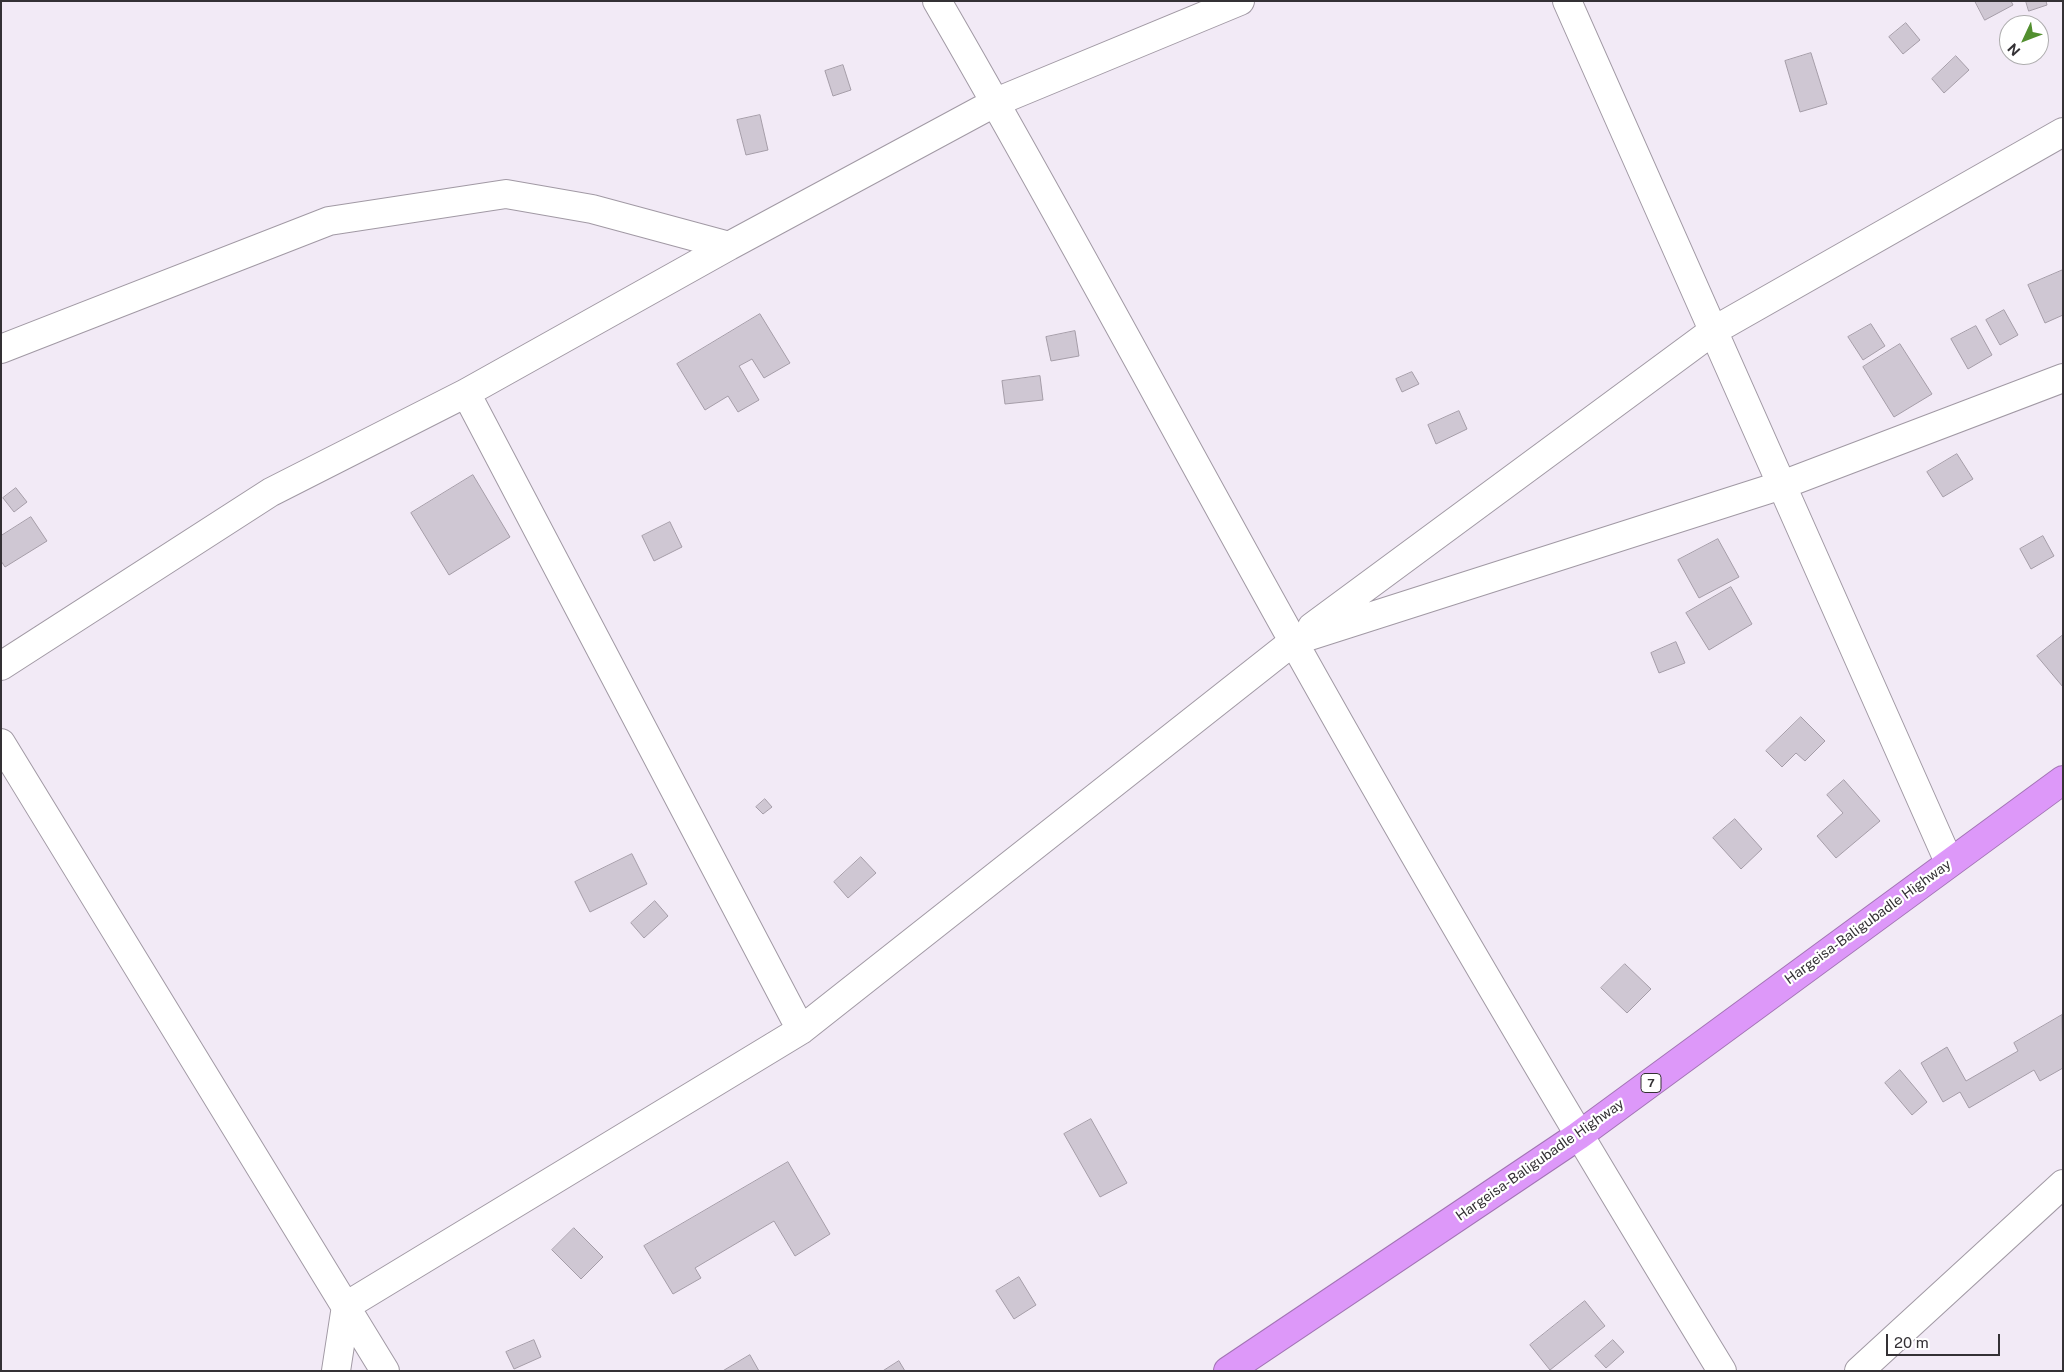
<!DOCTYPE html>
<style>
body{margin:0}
#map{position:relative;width:2064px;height:1372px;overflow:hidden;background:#f2eaf6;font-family:"Public Sans",sans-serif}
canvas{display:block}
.frame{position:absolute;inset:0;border:2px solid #343135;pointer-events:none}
.north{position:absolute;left:1999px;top:15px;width:50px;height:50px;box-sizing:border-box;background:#fff;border:1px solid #aeadae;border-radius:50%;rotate:227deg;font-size:14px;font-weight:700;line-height:20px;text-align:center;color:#343135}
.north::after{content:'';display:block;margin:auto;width:18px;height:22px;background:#528f2f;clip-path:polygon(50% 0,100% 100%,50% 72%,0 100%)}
.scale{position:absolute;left:1886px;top:1334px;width:114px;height:22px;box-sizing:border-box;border:2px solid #343135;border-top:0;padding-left:6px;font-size:15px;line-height:18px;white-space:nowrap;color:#343135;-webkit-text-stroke:4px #fff;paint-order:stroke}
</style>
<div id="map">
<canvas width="2064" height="1372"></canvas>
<div class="frame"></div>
<div class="north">N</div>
<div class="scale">20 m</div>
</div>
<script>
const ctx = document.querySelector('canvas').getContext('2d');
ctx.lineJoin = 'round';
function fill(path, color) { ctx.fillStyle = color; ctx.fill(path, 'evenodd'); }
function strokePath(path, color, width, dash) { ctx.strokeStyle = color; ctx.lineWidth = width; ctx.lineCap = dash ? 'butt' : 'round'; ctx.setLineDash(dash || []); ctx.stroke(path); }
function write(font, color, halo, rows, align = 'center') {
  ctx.font = font + ' "Public Sans",sans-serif'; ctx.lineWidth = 4.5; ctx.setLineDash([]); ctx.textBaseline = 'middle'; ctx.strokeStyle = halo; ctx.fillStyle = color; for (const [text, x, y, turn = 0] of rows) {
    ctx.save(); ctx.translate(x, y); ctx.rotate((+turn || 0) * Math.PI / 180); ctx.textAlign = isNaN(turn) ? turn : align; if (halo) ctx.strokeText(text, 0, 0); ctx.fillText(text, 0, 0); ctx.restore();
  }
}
const building = new Path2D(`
 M1975 1H2011L2013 5 1985 20Z
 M2026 1H2046L2047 5 2029 11Z
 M1906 23 1920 40 1903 54 1889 37Z
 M1811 53 1827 104 1800 112 1785 61Z
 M1956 56 1969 70 1944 93 1932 79Z
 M843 65 851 90 833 96 825 71Z
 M760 115 768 150 746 155 737 120Z
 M2063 270V315L2045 323 2028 285Z
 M2004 310 2018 335 2000 345 1986 320Z
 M760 314 790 363 764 378 752 359 739 366 759 400 738 412 728 396 705 410 677 364Z
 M1871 324 1885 346 1863 360 1848 337Z
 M1976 326 1992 355 1968 369 1951 339Z
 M1075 331 1079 356 1051 361 1046 337Z
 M1900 344 1932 394 1894 417 1863 367Z
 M1412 372 1419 384 1402 392 1396 379Z
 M1040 376 1043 400 1005 404 1002 381Z
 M1459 411 1467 429 1436 444 1428 425Z
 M1957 454 1973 479 1943 497 1927 472Z
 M473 475 510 537 449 575 411 513Z
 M16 488 27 502 14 512 3 498Z
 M31 517 47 541 5 567 1 561V536Z
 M670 522 682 547 654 561 642 536Z
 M2043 536 2054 556 2031 569 2020 549Z
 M1718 539 1739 577 1699 598 1678 560Z
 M1731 587 1752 624 1709 650 1686 613Z
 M2063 635V687L2037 656Z
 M1676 642 1685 663 1659 673 1651 653Z
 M1801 717 1825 741 1805 761 1796 753 1782 767 1766 751Z
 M1844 780 1880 821 1836 858 1817 836 1843 813 1827 795Z
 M765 799 772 807 763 814 756 807Z
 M1735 819 1762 849 1741 869 1713 838Z
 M632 854 647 884 590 912 575 882Z
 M861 857 876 873 848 898 834 882Z
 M655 901 668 916 644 938 631 923Z
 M1625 964 1651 989 1627 1013 1601 988Z
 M2062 1015 2063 1068 2040 1081 2034 1070 1969 1108 1960 1092 1943 1102 1921 1063 1947 1047 1966 1081 2018 1051 2014 1043Z
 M1900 1070 1927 1102 1912 1115 1885 1083Z
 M1091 1119 1127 1183 1100 1197 1064 1134Z
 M788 1162 830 1234 795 1256 774 1221 695 1268 701 1278 673 1294 644 1246Z
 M574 1228 603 1257 581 1279 552 1250Z
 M1019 1277 1036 1305 1014 1319 996 1291Z
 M1585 1301 1605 1326 1550 1370 1530 1345Z
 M534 1340 541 1357 514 1369 506 1352Z
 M1613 1340 1624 1352 1606 1368 1595 1356Z
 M750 1355 759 1371H723Z
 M899 1361 905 1371H883Z`);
fill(building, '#cfc7d3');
strokePath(building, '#a59da8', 1);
const street = new Path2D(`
 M937 1C1059 211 1173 426 1292 639 1430 886 1574 1129 1722 1371
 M1567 1 1949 862
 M1 349 329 221 506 194 592 209 729 246 996 102 1240 1
 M466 393 801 1030
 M1312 627 1713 331 2063 132
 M1 666 271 492 466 393 729 246
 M1 743 385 1371
 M336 1371 346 1306 801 1030 1294 641 1782 485 2063 378
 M1859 1371 2063 1184`);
const highway = new Path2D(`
 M1228 1371 1578 1136 2063 780`);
strokePath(street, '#a199a4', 30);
strokePath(highway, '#a274b4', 30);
strokePath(street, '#fff', 28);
strokePath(highway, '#dd98f9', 28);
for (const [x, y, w] of [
 [1651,1083,20]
]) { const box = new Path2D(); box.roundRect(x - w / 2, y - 9.5, w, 19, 4); ctx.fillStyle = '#fff'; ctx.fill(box); strokePath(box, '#343135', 1); }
write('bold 12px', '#343135', null, [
 ["7",1651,1083]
]);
write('14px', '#343135', '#fff', [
 ["Hargeisa-Baligubadle Highway",1868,922,-36],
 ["Hargeisa-Baligubadle Highway",1540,1160,-35]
]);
</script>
